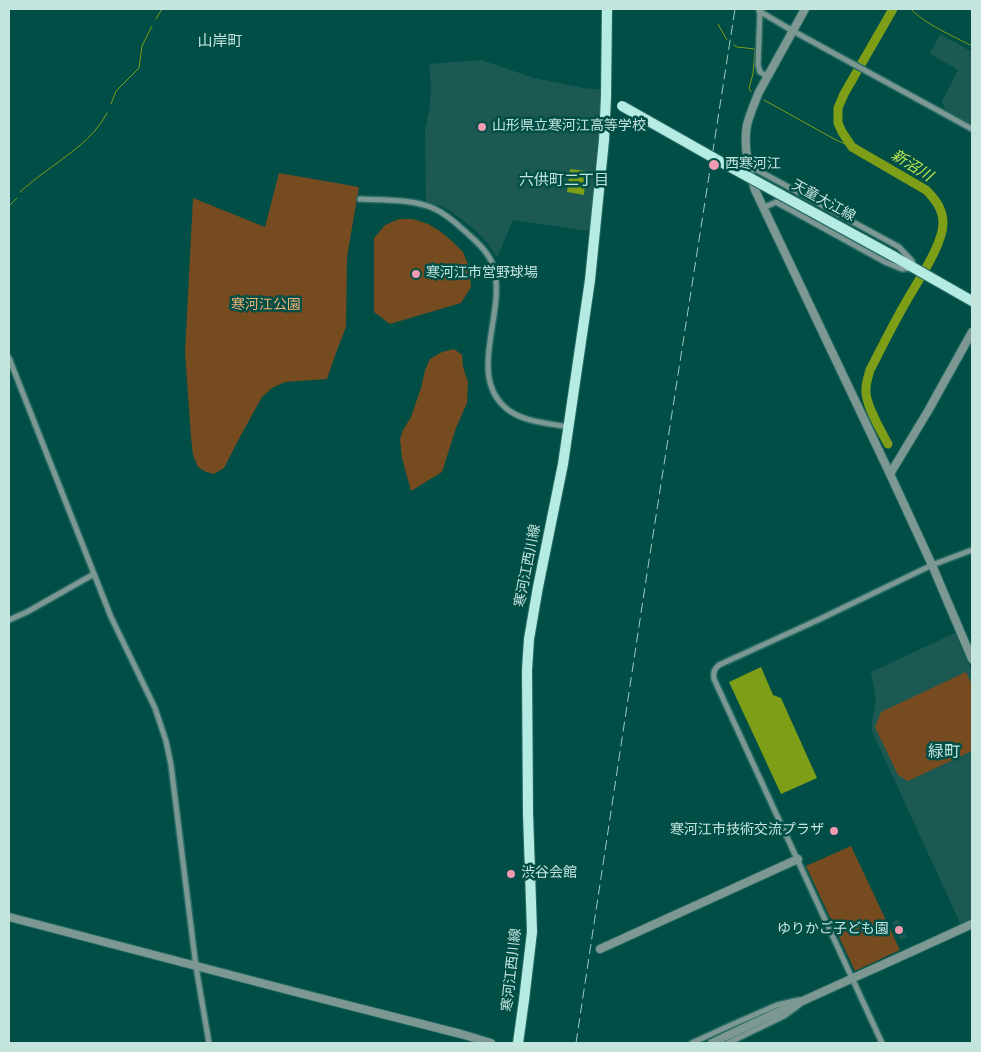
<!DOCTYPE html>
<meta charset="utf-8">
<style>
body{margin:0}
#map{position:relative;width:981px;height:1052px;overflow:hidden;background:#004e46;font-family:Overpass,sans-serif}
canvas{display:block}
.frame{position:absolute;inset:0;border:10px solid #c4e4de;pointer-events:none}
</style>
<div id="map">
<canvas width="981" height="1052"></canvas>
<div class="frame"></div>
</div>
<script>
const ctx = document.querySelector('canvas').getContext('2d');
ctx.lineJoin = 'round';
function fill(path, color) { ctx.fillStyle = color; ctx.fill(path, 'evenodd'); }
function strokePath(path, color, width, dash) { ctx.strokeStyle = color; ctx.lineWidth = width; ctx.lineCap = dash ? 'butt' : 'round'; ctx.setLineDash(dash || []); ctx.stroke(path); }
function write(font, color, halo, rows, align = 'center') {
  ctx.font = font + ' Overpass,"Noto Sans JP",sans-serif'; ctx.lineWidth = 5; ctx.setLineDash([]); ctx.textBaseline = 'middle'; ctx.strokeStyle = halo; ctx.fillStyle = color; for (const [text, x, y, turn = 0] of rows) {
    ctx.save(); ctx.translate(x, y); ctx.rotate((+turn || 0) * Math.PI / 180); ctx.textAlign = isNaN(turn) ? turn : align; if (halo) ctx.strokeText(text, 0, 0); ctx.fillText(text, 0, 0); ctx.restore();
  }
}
fill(new Path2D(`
 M940 34 972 52V127L947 113 942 101 958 70 930 54Z
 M481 60 534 78 583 88 606 90 595 232 513 220 497 258 489 245 475 230 464 221 444 207 426 202 425 129 429 111 431 89 429 64Z
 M955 633 972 671V919L961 925 871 729 876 699 871 672Z
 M898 919 907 937 900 940 892 922Z`), '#1c5952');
fill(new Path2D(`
 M279 173 359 187 347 257 346 327 336 353 327 379 285 382 272 388 262 397 241 435 224 468 214 474 206 472 198 467 193 455 191 437 185 352 193 198 265 227Z
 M399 219H413L428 224 440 231 453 242 463 252 469 267 471 287 461 303 390 324 374 312V238L385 225Z
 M454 349 462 355 463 367 468 382 467 403 456 428 442 472 411 491 402 458 400 439 403 430 411 417 421 388 425 370 430 359 442 352Z
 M966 672 972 685V751L908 781 898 775 875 727 881 712Z
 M851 846 900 950 855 971 806 866Z`), '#764b1f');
fill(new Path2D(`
 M570 169 586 171 584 195 567 192Z
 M761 667 773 695 781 698 817 778 781 794 729 682Z`), '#7e9e18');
strokePath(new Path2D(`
 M911 9C923 23 955 37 972 46
 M156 19 162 9
 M718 24 727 40
 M734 45 737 47 755 49 753 74 749 88 751 92
 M764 100 836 140 852 147
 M111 104 116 91 139 68 142 46 152 26
 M20 192C28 185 36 178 45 172 68 154 93 140 107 113
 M9 206 17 198`), '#7e9e18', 1);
strokePath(new Path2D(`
 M888 444C881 431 867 407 866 393 865 385 868 377 870 370 882 347 893 324 906 302 917 282 943 245 943 223 943 209 935 199 926 190L852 147 842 132 838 123V108L844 94 893 9`), '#7e9e18', 9);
const minor = new Path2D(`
 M760 10 758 65 760 72 768 77
 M759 11 793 31 972 129
 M748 165 899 247 912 261 915 268 902 269 885 262 776 202 763 208
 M360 199C383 200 414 199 435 209 448 215 458 225 468 234 477 242 488 252 492 263 510 308 464 374 507 409 523 422 548 423 568 427
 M9 358 111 617 155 708 166 741 171 765 196 967 209 1043
 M9 620 27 612 94 574
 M692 1043 729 1026 777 1005 799 1000
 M728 1043 784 1016 799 1005
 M882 1043 714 679C713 672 714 669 719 665L820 619 932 565 972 550`);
const tertiary = new Path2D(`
 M805 9 759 92C755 102 750 113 747 125 743 147 749 170 755 190L890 474 932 565 972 659
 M890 474 928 411 972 332
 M9 917C160 957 310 996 461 1034L491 1043
 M600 949 798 859
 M712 1043C798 1002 886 964 972 924`);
const primary = new Path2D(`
 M893 256 972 301
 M518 1043 524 1000 532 932 528 813 527 670 529 639 538 587 563 464 590 280 604 140 606 96 607 9`);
strokePath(minor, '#276c64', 8);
strokePath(tertiary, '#276c64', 10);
strokePath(primary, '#276c64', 12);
strokePath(minor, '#7d9893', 5);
strokePath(tertiary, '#7d9893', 8);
strokePath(primary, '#b4ebe2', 10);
strokePath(new Path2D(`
 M576 1043 646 580 735 9`), '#a0c9c2', 1, [10, 5]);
const primaryBridge = new Path2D(`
 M622 106 721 162 893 256`);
strokePath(primaryBridge, '#276c64', 12, []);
strokePath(primaryBridge, '#b4ebe2', 10);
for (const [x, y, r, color] of [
 [482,127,5,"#f29ab0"],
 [714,165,6,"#f29ab0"],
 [416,274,5,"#f29ab0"],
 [834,831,5,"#f29ab0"],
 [511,874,5,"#f29ab0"],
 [899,930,5,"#f29ab0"]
]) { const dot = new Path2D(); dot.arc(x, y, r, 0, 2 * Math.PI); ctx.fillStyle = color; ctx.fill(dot); strokePath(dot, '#004e46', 2); }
write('14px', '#c4e4de', '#004e46', [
 ["山形県立寒河江高等学校",492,127],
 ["西寒河江",725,165],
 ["寒河江市営野球場",426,274],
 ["寒河江市技術交流プラザ",824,831,"right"],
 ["渋谷会館",521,874],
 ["ゆりかご子ども園",889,930,"right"]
], 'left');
write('14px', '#c4e4de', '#004e46', [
 ["天童大江線",823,202,29],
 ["寒河江西川線",529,566,-79],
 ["寒河江西川線",513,970,-84]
]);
write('14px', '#f2b072', '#004e46', [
 ["寒河江公園",266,306]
]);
write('15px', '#c4e4de', '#004e46', [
 ["山岸町",220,43],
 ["六供町二丁目",564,182]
]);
write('italic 15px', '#bfe94f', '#004e46', [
 ["新沼川",911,167,32]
]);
write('16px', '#c4e4de', '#004e46', [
 ["緑町",944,754]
]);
</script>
